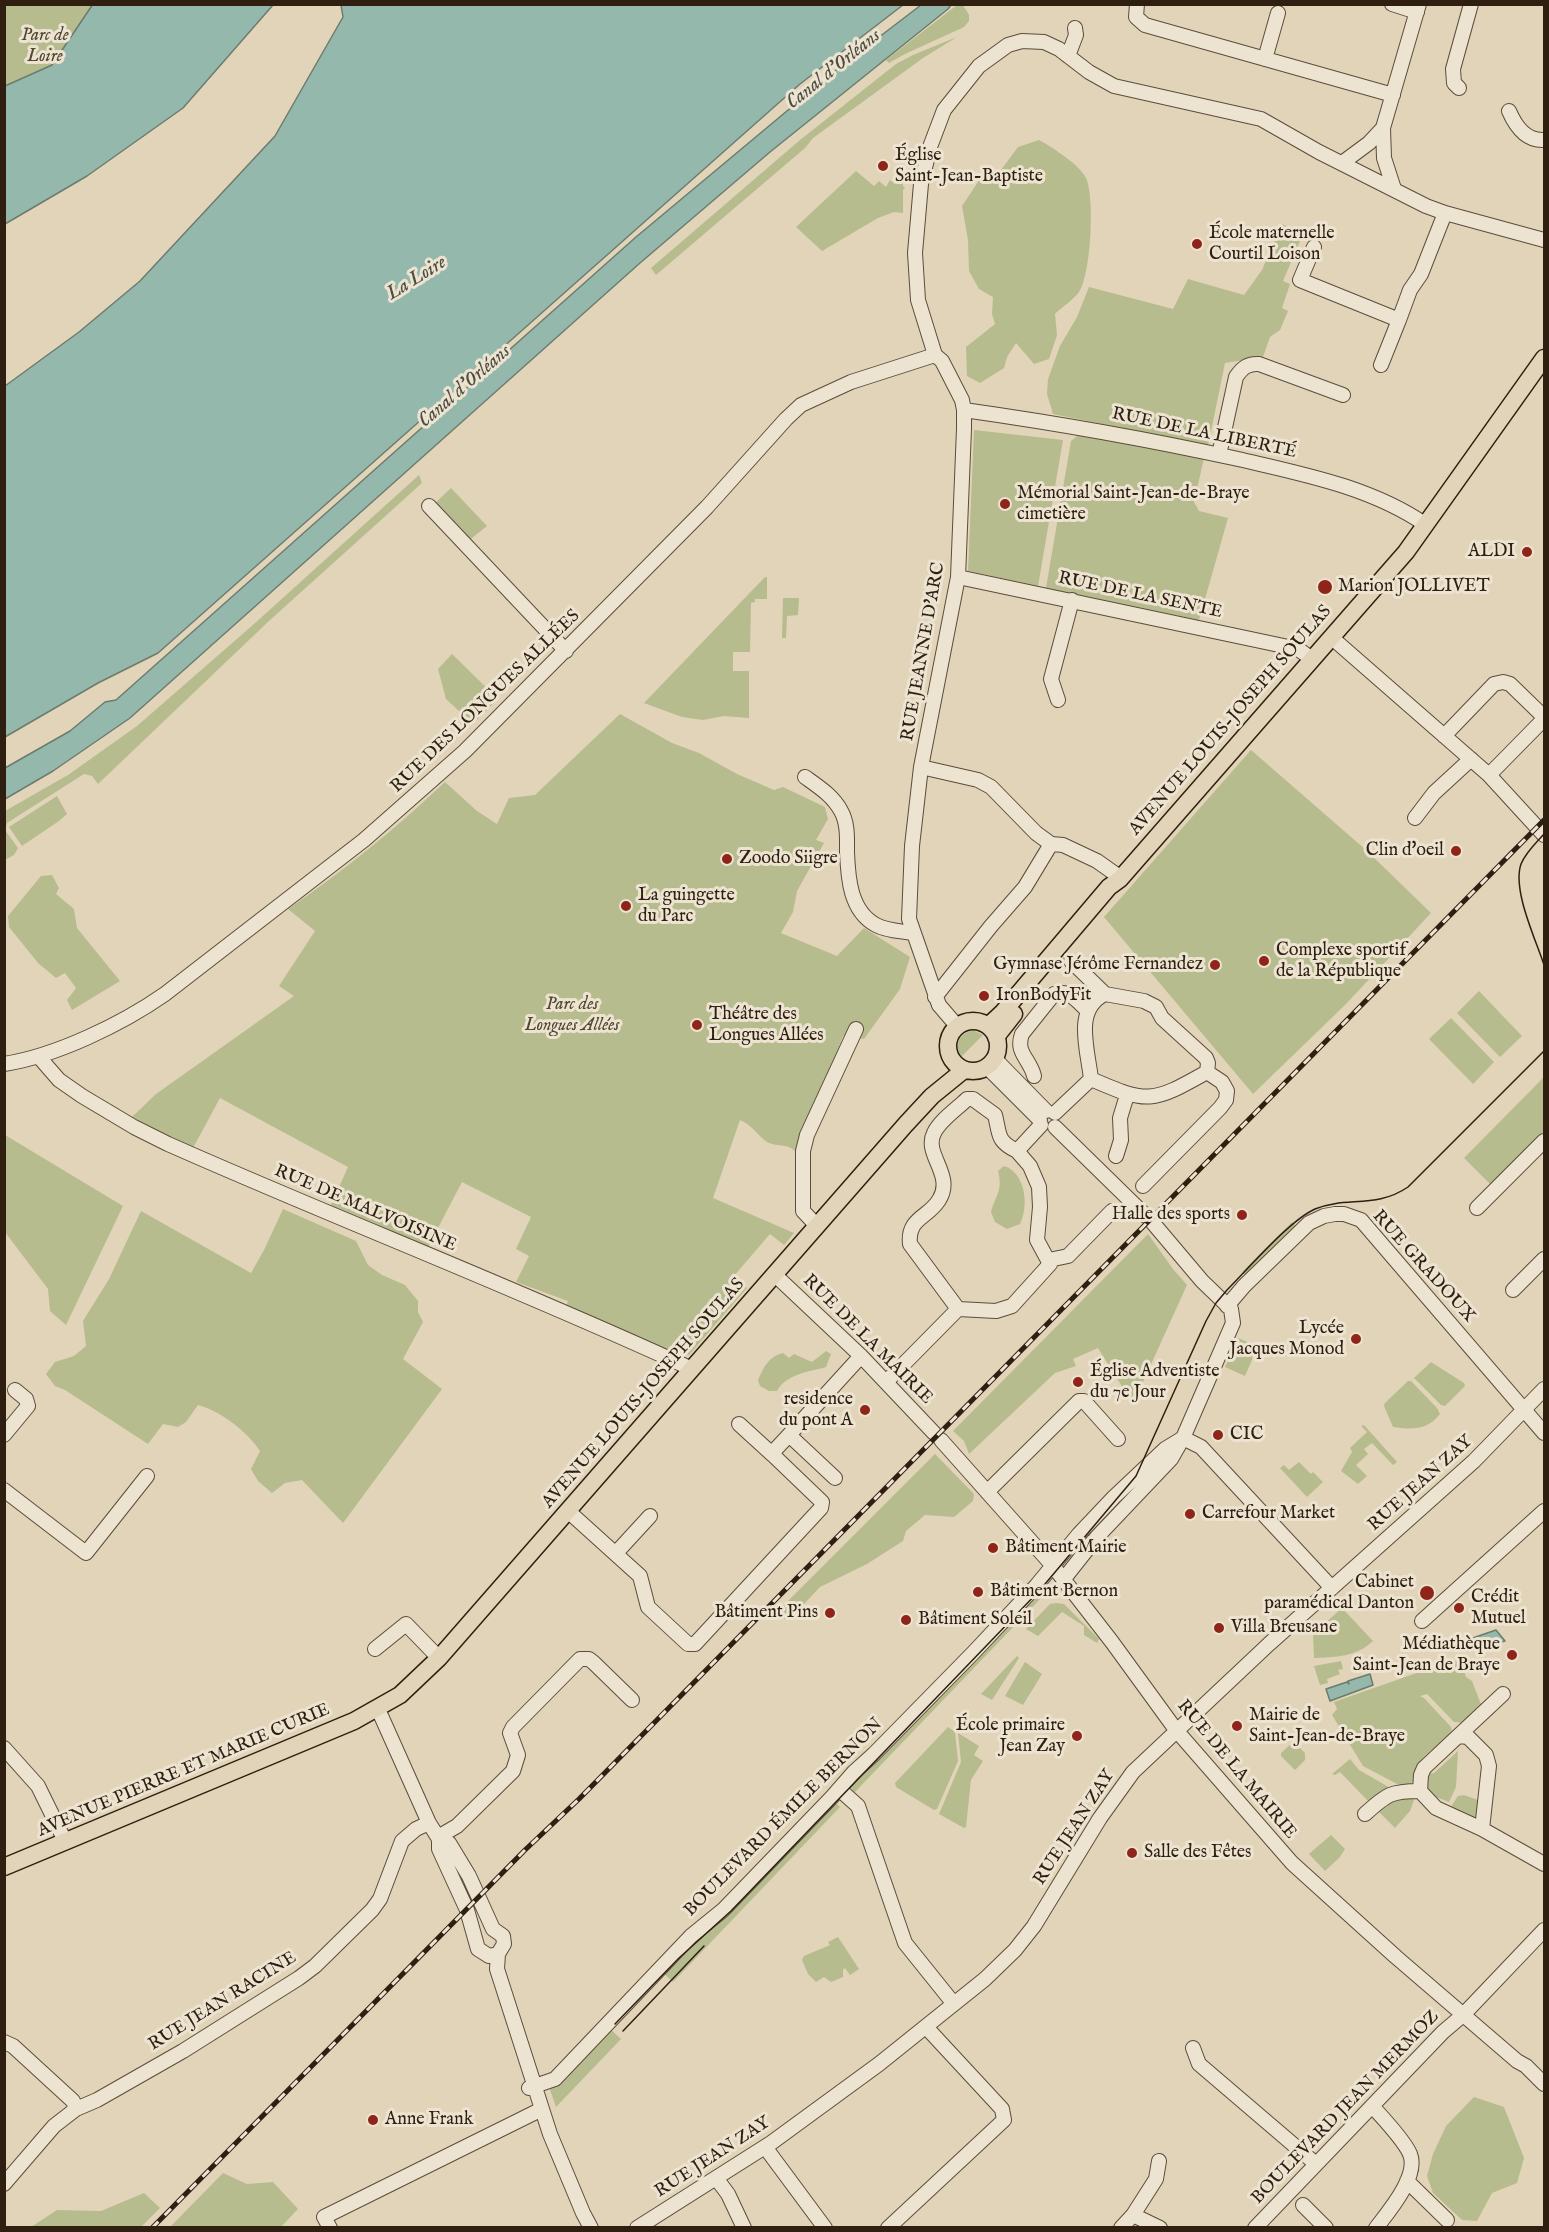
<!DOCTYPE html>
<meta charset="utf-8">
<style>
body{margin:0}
#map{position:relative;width:1549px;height:2232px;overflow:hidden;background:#e2d4b8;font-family:"IM FELL English",serif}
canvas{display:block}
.frame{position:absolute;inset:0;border:6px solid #2f1f11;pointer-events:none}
</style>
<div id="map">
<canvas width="1549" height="2232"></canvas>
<div class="frame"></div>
</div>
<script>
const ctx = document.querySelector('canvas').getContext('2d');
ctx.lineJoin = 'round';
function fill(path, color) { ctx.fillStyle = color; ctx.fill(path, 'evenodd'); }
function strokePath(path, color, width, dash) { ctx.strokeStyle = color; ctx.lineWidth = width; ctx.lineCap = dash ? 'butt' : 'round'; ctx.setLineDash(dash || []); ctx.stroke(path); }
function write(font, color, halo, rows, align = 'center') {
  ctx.font = font + ' "IM FELL English",serif'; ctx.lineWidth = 6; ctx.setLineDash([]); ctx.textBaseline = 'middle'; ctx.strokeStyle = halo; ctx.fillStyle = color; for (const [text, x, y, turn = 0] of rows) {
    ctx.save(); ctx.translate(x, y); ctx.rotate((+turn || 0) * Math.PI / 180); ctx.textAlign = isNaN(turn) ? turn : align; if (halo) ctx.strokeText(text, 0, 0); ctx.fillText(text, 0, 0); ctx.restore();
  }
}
fill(new Path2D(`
 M4 5H139L5 120Z
 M957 5H963L969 15V21L964 27 905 54 889 63 886 60Z
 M957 37 923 58 813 138 805 148 656 275 651 268 800 140 896 64 913 55Z
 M1039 140C1052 147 1080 165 1086 178 1095 197 1091 275 1079 292 1073 300 1062 307 1055 314L1057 335 1049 359 1034 364 1016 343 1007 357 1004 368 980 383 967 376 966 347 995 324 992 314 993 297 979 289 969 271 968 240 962 206 982 176 1001 170 1018 147Z
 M898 169 903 177V186L905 188 903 190V213L894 212 878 218 822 251 796 227 856 171 874 186 879 181 886 187 890 180 895 184 900 179 896 175Z
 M1282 224 1303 234 1283 281 1290 284 1282 308 1288 311 1280 330 1270 337 1263 357 1225 363 1208 446 1053 414 1047 394 1048 379 1060 346 1077 317 1089 287 1173 309 1188 279 1244 295 1262 270Z
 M974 430 1063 440 1038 586 968 571Z
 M1081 433 1204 458 1194 502 1199 511 1228 518 1199 620 1046 588 1071 441Z
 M419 475 422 483 269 621 98 784 92 776 84 774 7 823 5 830 18 848 14 855 5 860V811L68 775 137 726 254 624Z
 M451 488 487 526 467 542 432 506Z
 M765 577H767V599H755V602L751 603 750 652H733V671H749V718L724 716 703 720 682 717 644 703Z
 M783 598H799L798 615 787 616 786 638H782Z
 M452 654 498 699 473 724 446 699 438 669Z
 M620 714 672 743 699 753 737 774 774 790 783 787 825 807 828 819 816 840 824 843 797 891 793 912 781 933 837 956 864 928 910 957 900 989 864 1039 843 1036 837 1052 846 1058 802 1133 795 1151C787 1143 776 1147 767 1142 757 1135 752 1125 740 1120L713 1198 794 1233 784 1245 770 1234 733 1277 747 1288 689 1355 681 1356 671 1354 566 1307 568 1301 516 1282 529 1256 516 1249 531 1217 462 1182 427 1249 330 1207 348 1167 220 1098 193 1148 132 1117 156 1094 294 996 279 986 315 931 288 909C344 871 396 828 445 782L477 811 497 824 509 798 535 795Z
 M1251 750 1366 850 1431 913 1346 1004 1253 1094 1104 917Z
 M57 796 67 814 59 821 22 846 9 827Z
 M52 875 59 888 56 894 74 909 77 928 120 981 72 1010 67 1000 76 988 65 973 56 978 38 963 9 927 8 916 41 876Z
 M1479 991 1522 1036 1500 1057 1457 1013Z
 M1451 1018 1494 1062 1473 1084 1429 1039Z
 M973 1030 983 1035 961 1057C954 1044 959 1034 973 1030Z
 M1544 1077V1131L1491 1185 1464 1158Z
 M5 1135 123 1206 66 1325 50 1311 48 1289 5 1232Z
 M1004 1166C1026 1173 1029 1206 1020 1224L1007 1229 995 1222 991 1212C996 1194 1003 1191 998 1171Z
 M283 1209 356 1241 368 1265 382 1275 405 1285 418 1301V1312L423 1322 403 1359 442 1389 343 1523 302 1480 285 1483 272 1493 258 1481 251 1469 260 1451C248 1432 219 1410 198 1405L186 1422 178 1427 163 1424 148 1444 65 1390 55 1386 46 1374 55 1362 74 1356 86 1346 83 1321 109 1279 141 1211 251 1273 264 1250Z
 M1292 1222 1298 1228 1248 1278 1242 1272Z
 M1148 1234 1173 1269 1187 1285 1133 1404 1098 1348 1073 1359 1076 1366 1055 1373 969 1454 964 1441 953 1431Z
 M1238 1338 1254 1345 1252 1360 1245 1376 1225 1367Z
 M826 1351 831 1354 826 1367C809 1372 786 1374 777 1391H769L760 1386 758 1380C764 1367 768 1357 783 1353L789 1358 794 1354 812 1362Z
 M1431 1362 1464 1383 1465 1386 1445 1406 1441 1405 1414 1378Z
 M1408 1381H1411L1437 1408 1440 1414C1428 1430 1411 1430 1393 1427L1384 1406 1385 1403Z
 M1364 1425 1397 1462 1393 1465 1372 1443 1364 1449 1368 1454 1356 1465 1367 1476 1358 1484 1341 1471 1352 1452 1350 1448 1367 1432 1361 1426Z
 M935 1454 974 1494 973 1501 954 1517 925 1515 906 1531 903 1541 867 1564 820 1587 789 1620 781 1618 779 1610Z
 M1299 1462 1311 1474 1313 1472 1323 1482 1307 1497 1280 1468 1284 1465 1289 1470Z
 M1037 1590 1043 1596 854 1793 850 1785Z
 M1056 1603 1064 1604 1099 1639 1097 1643 1084 1635V1626L1062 1612 1038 1636 1026 1629 1050 1604Z
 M1342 1608 1373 1641C1356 1657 1336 1657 1314 1658L1313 1634Z
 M1017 1656 1019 1658 992 1700 981 1694Z
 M1341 1661 1343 1669 1338 1670 1340 1674 1327 1679 1328 1683 1320 1685 1314 1666Z
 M1451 1661 1461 1662 1466 1677 1472 1681 1482 1707 1466 1723 1454 1722 1427 1694 1420 1696 1424 1698 1451 1727 1452 1731C1436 1752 1416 1752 1413 1782L1405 1785 1397 1784 1363 1766 1332 1715 1337 1709 1334 1702Z
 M1025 1662 1042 1674 1023 1705 1005 1696Z
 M948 1727 955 1732 958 1761 937 1809 934 1810 896 1787 895 1783Z
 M958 1733 979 1746 974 1755 983 1761 971 1780 966 1827 964 1828 939 1814 961 1762Z
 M1295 1743 1305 1753V1760L1295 1770 1281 1756V1753L1291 1744Z
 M1458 1751 1456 1787 1449 1802 1426 1793 1425 1774 1434 1773Z
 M1350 1759 1359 1770 1387 1786 1390 1790 1370 1803 1340 1772 1335 1775 1332 1774Z
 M1464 1795 1483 1802 1476 1822 1450 1808 1458 1796Z
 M1395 1796 1415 1797 1410 1811 1395 1828 1376 1809Z
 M834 1801 840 1807 673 1982 662 1972Z
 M1331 1835 1345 1849 1340 1857 1325 1871 1309 1854Z
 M838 1937 859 1969 850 1975 845 1968 843 1970V1977L831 1982 824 1977 816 1982 808 1974 802 1960 804 1956 830 1945 828 1942Z
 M608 2027 621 2039 556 2107 548 2084Z
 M1474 2097 1504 2107 1524 2158 1517 2183 1492 2193 1477 2221 1462 2220 1433 2193 1427 2176 1433 2154 1446 2126Z
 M223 2173 247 2184 273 2182 298 2209 281 2227H170Z
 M144 2193 160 2208 141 2227H31L57 2210 101 2211Z`), '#b6bc8d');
const water = new Path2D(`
 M93 4 273 5 183 108 87 176 5 224V86L52 65Z
 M341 5H903L800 84 158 653 98 683 5 737V386L79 332 140 281 275 136 343 17Z
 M921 5H951L948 9 770 152 640 263 130 718 53 771 5 799V768L70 731 105 702 116 700 636 237 836 70Z
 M1496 1630 1505 1641 1470 1651 1463 1650 1461 1646 1464 1641Z
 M1370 1674 1373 1685 1330 1701 1326 1689 1347 1682 1349 1684 1348 1681Z`);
fill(water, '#95b8ac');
strokePath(water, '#6c7b6e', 1.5);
const minor = new Path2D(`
 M1137 4 1136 17 1145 25 1393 95
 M1392 4 1417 12
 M1068 56 1076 35 1075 28
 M1265 59 1278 13
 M1459 88 1454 83 1453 69 1471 4
 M1509 111C1516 127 1526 141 1544 140
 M1342 163 1369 143 1383 128
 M1394 189 1384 158 1383 128 1419 4
 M1314 247 1300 280 1399 320 1410 290 1421 274 1445 213
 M1381 365 1399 320
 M964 410C1056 423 1147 439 1238 459 1302 474 1371 487 1426 525
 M1219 455 1236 377C1242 368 1248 363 1259 364L1343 395
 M429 506 566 651
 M958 577 1298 649 1312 659
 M1331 637 1489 775 1544 835
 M1058 700 1051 679 1072 600
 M1444 736 1494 684 1503 682 1510 684 1544 717
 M921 767 978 780 991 787 1036 833 1051 844 1063 845 1097 861 1121 878
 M1489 775 1544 719
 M805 777C819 787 833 796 841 811 848 823 847 839 847 852 848 878 850 911 876 925 887 931 901 931 912 933
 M1415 818 1434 793 1471 759
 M1071 961 1105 994
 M1105 994 1144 1001 1156 1007 1162 1018 1206 1058 1208 1063 1207 1072C1152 1103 1148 1104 1091 1079 1088 1050 1073 1009 1105 994Z
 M935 997 991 926 1025 887 1051 844
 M957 1026 939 1005 909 919 912 846 921 767 958 577 964 429V410L962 400 942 361 935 355 918 300 915 253 921 184 930 147 944 110 979 66 1008 45 1022 41 1044 42 1059 49 1089 72 1114 86 1261 119 1319 152 1426 206 1445 213 1544 240
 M39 1057 59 1080 82 1096 134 1127 168 1144C342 1221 519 1289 692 1369
 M995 1059 1046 1111
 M4 1064C56 1056 122 1024 165 994L364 840 465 751 707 507 786 419 801 405 851 382 935 355
 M987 1067 1040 1120
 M1034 1076C1030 1059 1015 1053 1022 1034L1054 994C1069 989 1077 1001 1087 1010
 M1055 1113 1091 1079
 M1055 1127 1146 1216
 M1017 1151C996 1141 1000 1134 995 1115L973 1099H967C957 1109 940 1120 934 1133 923 1154 955 1175 939 1200 928 1218 907 1218 910 1244L958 1309 996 1311 1012 1306 1050 1264 1037 1240 1040 1207 1039 1187 1030 1166 1017 1151 1041 1125
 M1116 1156 1121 1140 1120 1118 1127 1095
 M1143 1186 1220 1108 1226 1100 1227 1091 1222 1082 1207 1072
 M1477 1208 1544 1141
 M816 1225 803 1211V1151L807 1135 856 1029
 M1049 1260 1068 1256 1112 1211
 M774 1274 861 1356 934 1433
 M1513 1290 1544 1259
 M1227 1306 1244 1286 1309 1223 1324 1216 1335 1214H1344L1361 1220 1544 1433
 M886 1382 958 1309
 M739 1424 773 1455
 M4 1435 28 1406 26 1399 15 1390
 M1183 1438 1201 1447 1332 1588
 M941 1440 1053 1566 1112 1642 1176 1730 1292 1863 1396 1957 1517 2061 1526 2066 1544 2084
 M835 1478 789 1435 861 1356
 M4 1490 86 1553 147 1476
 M987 1492 1079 1401H1084L1118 1439
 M568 1511 640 1576 648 1607 688 1644H695L821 1508 822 1502 773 1455 774 1451 789 1435
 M616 1553 650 1516
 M1063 1580 1097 1537 1171 1459 1183 1438 1233 1323 1231 1309 1202 1281 1153 1223
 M1422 1621 1544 1511
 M375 1649 406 1624 439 1658
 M378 1709 429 1823 439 1839V1849L467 1910 478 1949 489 1956 498 1954
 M1459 1736 1468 1737 1486 1755 1489 1766 1482 1829
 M4 1748 38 1786 65 1841
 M839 1789 858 1806 905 1943 954 2004
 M1420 1791 1436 1808 1482 1829 1544 1864
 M1420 1791 1421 1775 1424 1768 1503 1694
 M1365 1814C1387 1794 1391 1791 1420 1791
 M438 1837 457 1826 513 1771 518 1755 510 1733 513 1727 580 1659H589L594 1663 632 1700
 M439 1839 449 1843 469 1876 493 1929 503 1936 504 1944 498 1954 497 1969 550 2134 583 2213 591 2228
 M4 2042 13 2046 73 2101 76 2109
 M1193 2048 1199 2064 1316 2164
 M529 2088 555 2079 691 1936 723 1910 832 1797 853 1773 874 1754 974 1652 1036 1586 1079 1534 1114 1497 1165 1449 1183 1438
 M1372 2106C1382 2117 1404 2140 1410 2154 1419 2176 1389 2211 1376 2228
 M765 2147 825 2228
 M716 2178 728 2194 744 2228
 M1407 2181 1447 2220
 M4 2184 54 2126 76 2109 97 2100 183 2051 299 1978 315 1966 372 1910 380 1899 402 1841 416 1829 429 1823
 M1303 2205 1326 2228
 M1133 2215 1156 2179 1159 2161
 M330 2228 324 2217 542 2109
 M637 2228 771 2143 879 2064 985 1979 1015 1950 1034 1926 1100 1818 1133 1772 1269 1644 1474 1461 1544 1389
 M888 2228 1004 2120 1002 2109 926 2027
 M1121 2228 1133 2215 1160 2228
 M1255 2228 1443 2032 1463 2015 1544 1930`);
const major = new Path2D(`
 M948 1046a25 25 0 1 1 50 0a25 25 0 1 1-50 0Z
 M988 1026 1003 1012 1109 887 1120 879 1406 552 1544 358
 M996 1037 1014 1014
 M4 1867 354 1721 400 1695 439 1658 906 1124 932 1096 964 1070`);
strokePath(minor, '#5c4c3b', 16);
strokePath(major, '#2f1f11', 19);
strokePath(minor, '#ece3d1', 14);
strokePath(major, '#e2d4b8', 16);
strokePath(new Path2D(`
 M1544 834C1536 843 1526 852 1521 864 1512 890 1536 940 1544 965
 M615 2024 679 1958 731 1911 1040 1590 1136 1476 1206 1321 1216 1303 1227 1290C1248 1269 1290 1220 1315 1209 1346 1196 1376 1209 1408 1187L1544 1051
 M623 2031 704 1946`), '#2f1f11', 1.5);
const rail = new Path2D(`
 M152 2228 525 1850 579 1799 1544 820`);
strokePath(rail, '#2f1f11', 5);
strokePath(rail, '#ece3d1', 3, [9]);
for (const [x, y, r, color] of [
 [883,166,6,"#8f2418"],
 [1197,244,6,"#8f2418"],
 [1005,504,6,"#8f2418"],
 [1527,552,6,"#8f2418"],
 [1325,587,8,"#8f2418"],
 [1456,851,6,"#8f2418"],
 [727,859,6,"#8f2418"],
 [626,906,6,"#8f2418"],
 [1264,961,6,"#8f2418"],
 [1215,965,6,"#8f2418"],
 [984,996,6,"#8f2418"],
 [697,1025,6,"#8f2418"],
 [1242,1215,6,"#8f2418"],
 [1356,1339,6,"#8f2418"],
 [1078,1382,6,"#8f2418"],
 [865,1410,6,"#8f2418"],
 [1218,1435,6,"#8f2418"],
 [1190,1514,6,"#8f2418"],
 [993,1548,6,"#8f2418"],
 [978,1592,6,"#8f2418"],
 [1427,1593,8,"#8f2418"],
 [1459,1608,6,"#8f2418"],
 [830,1613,6,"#8f2418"],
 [906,1620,6,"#8f2418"],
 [1219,1628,6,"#8f2418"],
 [1512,1655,6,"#8f2418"],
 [1237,1726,6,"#8f2418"],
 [1077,1736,6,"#8f2418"],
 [1132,1853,6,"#8f2418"],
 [373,2120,6,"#8f2418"]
]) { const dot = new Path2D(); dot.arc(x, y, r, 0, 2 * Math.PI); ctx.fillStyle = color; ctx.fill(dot); strokePath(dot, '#ece3d1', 2); }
write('italic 18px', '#514630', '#ece3d1', [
 ["Parc de",45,36],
 ["Loire",45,57],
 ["Parc des",572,1005],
 ["Longues Allées",572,1026]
]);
write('18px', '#2f1f11', '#ece3d1', [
 ["Église",895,156],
 ["Saint-Jean-Baptiste",895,177],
 ["École maternelle",1209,234],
 ["Courtil Loison",1209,255],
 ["Mémorial Saint-Jean-de-Braye",1017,494],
 ["cimetière",1017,515],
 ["ALDI",1515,552,"right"],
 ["Marion JOLLIVET",1338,587],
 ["Clin d'oeil",1444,851,"right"],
 ["Zoodo Siigre",739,859],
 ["La guingette",638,896],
 ["du Parc",638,917],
 ["Complexe sportif",1276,951],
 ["de la République",1276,972],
 ["Gymnase Jérôme Fernandez",1203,965,"right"],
 ["IronBodyFit",996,996],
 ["Théâtre des",709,1015],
 ["Longues Allées",709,1036],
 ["Halle des sports",1230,1215,"right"],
 ["Lycée",1344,1329,"right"],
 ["Jacques Monod",1344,1350,"right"],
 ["Église Adventiste",1090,1372],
 ["du 7e Jour",1090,1393],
 ["residence",853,1400,"right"],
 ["du pont A",853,1421,"right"],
 ["CIC",1230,1435],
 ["Carrefour Market",1202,1514],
 ["Bâtiment Mairie",1005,1548],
 ["Cabinet",1414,1583,"right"],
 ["paramédical Danton",1414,1604,"right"],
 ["Bâtiment Bernon",990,1592],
 ["Crédit",1471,1598],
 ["Mutuel",1471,1619],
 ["Bâtiment Pins",818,1613,"right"],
 ["Bâtiment Soleil",918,1620],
 ["Villa Breusane",1231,1628],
 ["Médiathèque",1500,1645,"right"],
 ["Saint-Jean de Braye",1500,1666,"right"],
 ["Mairie de",1249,1716],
 ["Saint-Jean-de-Braye",1249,1737],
 ["École primaire",1065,1726,"right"],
 ["Jean Zay",1065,1747,"right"],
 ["Salle des Fêtes",1144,1853],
 ["Anne Frank",385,2120]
], 'left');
write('18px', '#2f1f11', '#ece3d1', [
 ["RUE DE LA LIBERTÉ",1204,434,12],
 ["RUE DE LA SENTE",1140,596,12],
 ["RUE JEANNE D'ARC",924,652,-80],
 ["RUE DES LONGUES ALLÉES",486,702,-44],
 ["AVENUE LOUIS-JOSEPH SOULAS",1231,721,-49],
 ["RUE DE MALVOISINE",365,1209,23],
 ["RUE GRADOUX",1423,1267,48],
 ["RUE DE LA MAIRIE",867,1340,45],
 ["AVENUE LOUIS-JOSEPH SOULAS",644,1394,-49],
 ["RUE JEAN ZAY",1421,1484,-42],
 ["RUE DE LA MAIRIE",1236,1770,50],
 ["AVENUE PIERRE ET MARIE CURIE",184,1771,-23],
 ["BOULEVARD ÉMILE BERNON",784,1818,-45],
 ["RUE JEAN ZAY",1075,1828,-57],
 ["RUE JEAN RACINE",223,2002,-32],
 ["BOULEVARD JEAN MERMOZ",1346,2108,-46],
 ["RUE JEAN ZAY",713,2158,-33]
]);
write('italic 20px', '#4e4d40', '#ece3d1', [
 ["Canal d'Orléans",834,70,-39],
 ["La Loire",417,279,-32],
 ["Canal d'Orléans",465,387,-41]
]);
</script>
